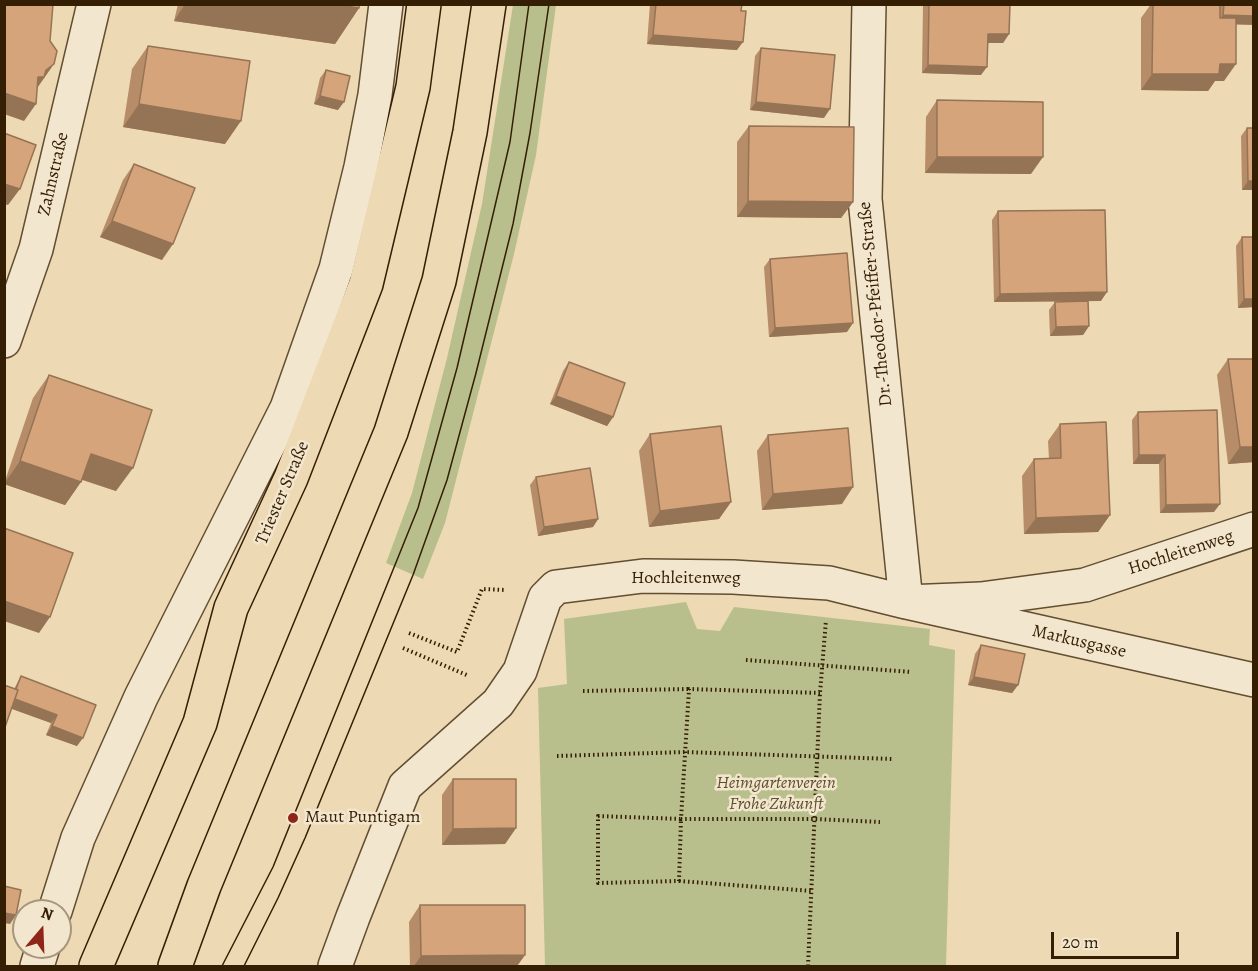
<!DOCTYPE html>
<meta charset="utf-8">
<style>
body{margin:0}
#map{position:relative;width:1258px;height:971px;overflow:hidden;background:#edd9b3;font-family:Alegreya,serif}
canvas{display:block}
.frame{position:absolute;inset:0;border:6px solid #341f04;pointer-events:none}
.north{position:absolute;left:12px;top:899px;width:60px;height:60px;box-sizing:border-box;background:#f3e6ce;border:2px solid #a7967d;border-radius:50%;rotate:19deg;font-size:16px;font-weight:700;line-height:24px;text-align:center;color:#341f04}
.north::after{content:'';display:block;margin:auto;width:21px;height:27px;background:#8f2418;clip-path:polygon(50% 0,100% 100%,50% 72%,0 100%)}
.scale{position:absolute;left:1051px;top:932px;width:128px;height:27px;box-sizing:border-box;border:3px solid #341f04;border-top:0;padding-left:8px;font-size:18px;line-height:21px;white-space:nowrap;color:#341f04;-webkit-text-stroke:4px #f3e6ce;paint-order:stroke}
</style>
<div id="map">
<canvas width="1258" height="971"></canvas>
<div class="frame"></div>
<div class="north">N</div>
<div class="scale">20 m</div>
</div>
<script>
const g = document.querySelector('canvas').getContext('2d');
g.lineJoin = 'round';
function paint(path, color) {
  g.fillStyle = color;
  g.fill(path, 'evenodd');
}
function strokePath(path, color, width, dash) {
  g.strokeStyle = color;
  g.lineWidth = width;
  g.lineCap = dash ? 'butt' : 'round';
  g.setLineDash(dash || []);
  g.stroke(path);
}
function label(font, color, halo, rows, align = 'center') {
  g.font = font + ' Alegreya,serif';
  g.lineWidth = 5;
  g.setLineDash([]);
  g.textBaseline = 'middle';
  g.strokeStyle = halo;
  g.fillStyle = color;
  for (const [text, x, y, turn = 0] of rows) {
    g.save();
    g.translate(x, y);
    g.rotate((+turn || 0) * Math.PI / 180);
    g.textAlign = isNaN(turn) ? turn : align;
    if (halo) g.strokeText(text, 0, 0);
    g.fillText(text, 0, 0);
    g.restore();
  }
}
const green = new Path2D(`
 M513 5H556L536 155 514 254 445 523 423 579 386 563 412 493 447 358 482 204Z
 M686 602 697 629 720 631 734 607 930 629 929 645 955 650 946 966H545L538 688 567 684 564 619Z`);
const path = new Path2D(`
 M409 633 457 652 482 589 506 590
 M403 648 469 676
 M746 660 912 672
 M583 691 689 689
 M820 693 689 689 681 819H815L880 822
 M557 756 685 752 892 759
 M598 816 681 819 679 881 598 883Z
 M679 881 812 891
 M808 966 820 693 826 620`);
const minor = new Path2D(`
 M869 4 865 199 906 602 1254 680
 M4 341 36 249 94 4
 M55 911 78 838 141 697 287 408 336 269 361 167 375 95 386 4
 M37 966 43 947
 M335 966 353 917 405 786 498 703 520 671 545 598 556 587 643 576 733 577 829 583 906 602 981 599 1085 585 1254 529`);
const primary = new Path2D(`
 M96 966 200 723 231 608 291 478 366 284 413 87 424 4
 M175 966 204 886 391 432 439 281 470 132 489 4`);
const tram = new Path2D(`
 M222 966 273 867 418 508 457 368 510 142 529 4
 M244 966 278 898 305 838 413 575 447 480 476 373 513 224 530 133 549 4`);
const wall = new Path2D(`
 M178 4H359V8L335 44 174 21Z
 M650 4H742L737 50 647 44Z
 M925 4H929L1009 34 1003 43H987L981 75 922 73 923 6Z
 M1151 4H1254L1236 24 1224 81H1215L1208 91 1141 90V18Z
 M148 46 225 144 123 127 132 69Z
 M761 48 824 118 750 110 755 56Z
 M326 70 338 110 314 104 320 78Z
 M937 100 1031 174 925 173 926 117Z
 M749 126 853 202 841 218 737 217V142Z
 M1247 128 1254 190H1242L1241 136Z
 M134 164 162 260 100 237 123 180Z
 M998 211 1101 301H1088L1089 326 1083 335 1050 336 1049 310 1055 302 1075 301 994 302 992 220Z
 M1242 237 1254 307 1238 308 1236 246Z
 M770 259 847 332 769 337 764 267Z
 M1228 359H1254V462L1228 464 1217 375Z
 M569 362 613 417 607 426 550 404 563 371Z
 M49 375 116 491 82 480 65 505 4 484 33 398Z
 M1138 412 1214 512 1160 513 1159 464H1133L1132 420Z
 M1060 424 1110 515 1098 532 1024 534 1022 476 1034 459H1049L1048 441Z
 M650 434 731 502 719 519 649 527 639 451Z
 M768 435 842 504 762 510 757 451Z
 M536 477 598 519 593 527 538 536 530 485Z
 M981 645 1018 685 1012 693 968 685 975 654Z
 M21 676 96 705 77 746 46 735 51 723 12 709 14 689Z
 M453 779 516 828 505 844 442 845V795Z
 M420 905 525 955 517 966H410L409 922Z`);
const shadedWall = new Path2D(`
 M185 4H332L359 8 335 44 174 21Z
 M1223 15 1254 16V25L1217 24Z
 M988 34H1009L1003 43H982Z
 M653 35 743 42 737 50 647 44Z
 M54 64 33 94 38 77Z
 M1220 64H1236L1224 81H1215L1208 91 1141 90 1152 74Z
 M928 65 987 67 981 75 922 73Z
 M4 93 36 104 24 121 4 114Z
 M320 96 344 102 338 110 314 104Z
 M756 102 830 109 824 118 750 110Z
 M139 104 241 121 225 144 123 127Z
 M937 157H1043L1031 174 925 173Z
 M1248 181H1254V190H1242Z
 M4 184 20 189 8 205 4 204Z
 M748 201 853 202 841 218 737 217Z
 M112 221 173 244 162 260 100 237Z
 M1107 292 1101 301 994 302 1000 294Z
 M1244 299H1254V307L1238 308Z
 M853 323 847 332 769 337 775 328Z
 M1089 326 1083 335 1050 336 1056 327Z
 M556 396 613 417 607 426 550 404Z
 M1240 447H1254V462L1228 464Z
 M91 454 133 468 116 491 75 477Z
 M1139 455H1165L1159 464H1133Z
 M20 461 81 482 65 505 4 484Z
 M853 487 842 504 762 510 773 494Z
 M731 502 719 519 649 527 660 511Z
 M1220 504 1214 512 1160 513 1166 505Z
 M1110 515 1098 532 1024 534 1036 518Z
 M598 519 593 527 538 536 544 527Z
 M4 601 50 617 39 633 4 621Z
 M974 677 1018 685 1012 693 968 685Z
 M13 698 57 715 51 723 7 707Z
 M52 726 83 738 77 746 46 735Z
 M516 828 505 844 442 845 453 829Z
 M4 913 16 915 10 924 4 923Z
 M525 955 517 966H414L421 956Z`);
const building = new Path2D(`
 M4 4H53L50 41 57 51 54 64 46 70 44 77H38L36 104 4 93Z
 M332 4H359V8Z
 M656 4H742L741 11H746L743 42 653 35Z
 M929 4H1010L1009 34H988L987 67 928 65Z
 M1153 4H1220V18H1236V64H1220L1219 74H1152Z
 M1224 4H1254V16L1223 15Z
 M148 46 250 61 241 121 139 104Z
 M761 48 835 55 830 109 756 102Z
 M326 70 350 76 344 102 320 96Z
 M937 100 1043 102V157H937Z
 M749 126 854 127 853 202 748 201Z
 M1247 128H1254V181H1248Z
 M4 133 36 145 20 189 4 184Z
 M134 164 195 188 173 244 112 221Z
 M1105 210 1107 292 1000 294 998 211Z
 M1242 237H1254V299H1244Z
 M847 253 853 323 775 328 770 259Z
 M1088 301 1089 326 1056 327 1055 302Z
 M1228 359H1254V447H1240Z
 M569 362 625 383 613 417 556 396Z
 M49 375 152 410 133 468 91 454 81 482 20 461Z
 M1217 410 1220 504 1166 505 1165 455H1139L1138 412Z
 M1106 422 1110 515 1036 518 1034 459 1061 458 1060 424Z
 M721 426 731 502 660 511 650 434Z
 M848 428 853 487 773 494 768 435Z
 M590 468 598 519 544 527 536 477Z
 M4 528 73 553 50 617 4 601Z
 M981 645 1025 654 1018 685 974 677Z
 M21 676 96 705 83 738 52 726 57 715 15 699 18 690 16 689Z
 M4 685 18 690 4 730Z
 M453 779H516V828L453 829Z
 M4 886 21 890 16 915 4 913Z
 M420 905H525V955L421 956Z`);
const markers = [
 [293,818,6,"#8f2418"]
];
const streetNames = [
 ["Zahnstraße",54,174,-77],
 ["Dr.-Theodor-Pfeiffer-Straße",876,304,-96],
 ["Triester Straße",283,493,-67],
 ["Hochleitenweg",1181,553,-18],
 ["Hochleitenweg",686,579],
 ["Markusgasse",1079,642,13]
];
const parkNames = [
 ["Heimgartenverein",776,784],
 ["Frohe Zukunft",776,805]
];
const poiNames = [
 ["Maut Puntigam",305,818]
];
paint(green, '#b9bf8c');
strokePath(minor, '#624e30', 36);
strokePath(primary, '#341f04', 36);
strokePath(path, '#341f04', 4, [1.5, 3]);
strokePath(minor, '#f3e6ce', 33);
strokePath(primary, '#edd9b3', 33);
strokePath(tram, '#341f04', 1.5);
paint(wall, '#b78d69');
paint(shadedWall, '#957355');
paint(building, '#d5a47a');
strokePath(building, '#957355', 1.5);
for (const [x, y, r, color] of markers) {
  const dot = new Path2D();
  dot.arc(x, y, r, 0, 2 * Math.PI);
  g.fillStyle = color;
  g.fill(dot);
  strokePath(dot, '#f3e6ce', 2);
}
label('18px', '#341f04', '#f3e6ce', streetNames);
label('italic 18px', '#5c4f2d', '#f3e6ce', parkNames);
label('18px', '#341f04', '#f3e6ce', poiNames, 'left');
</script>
